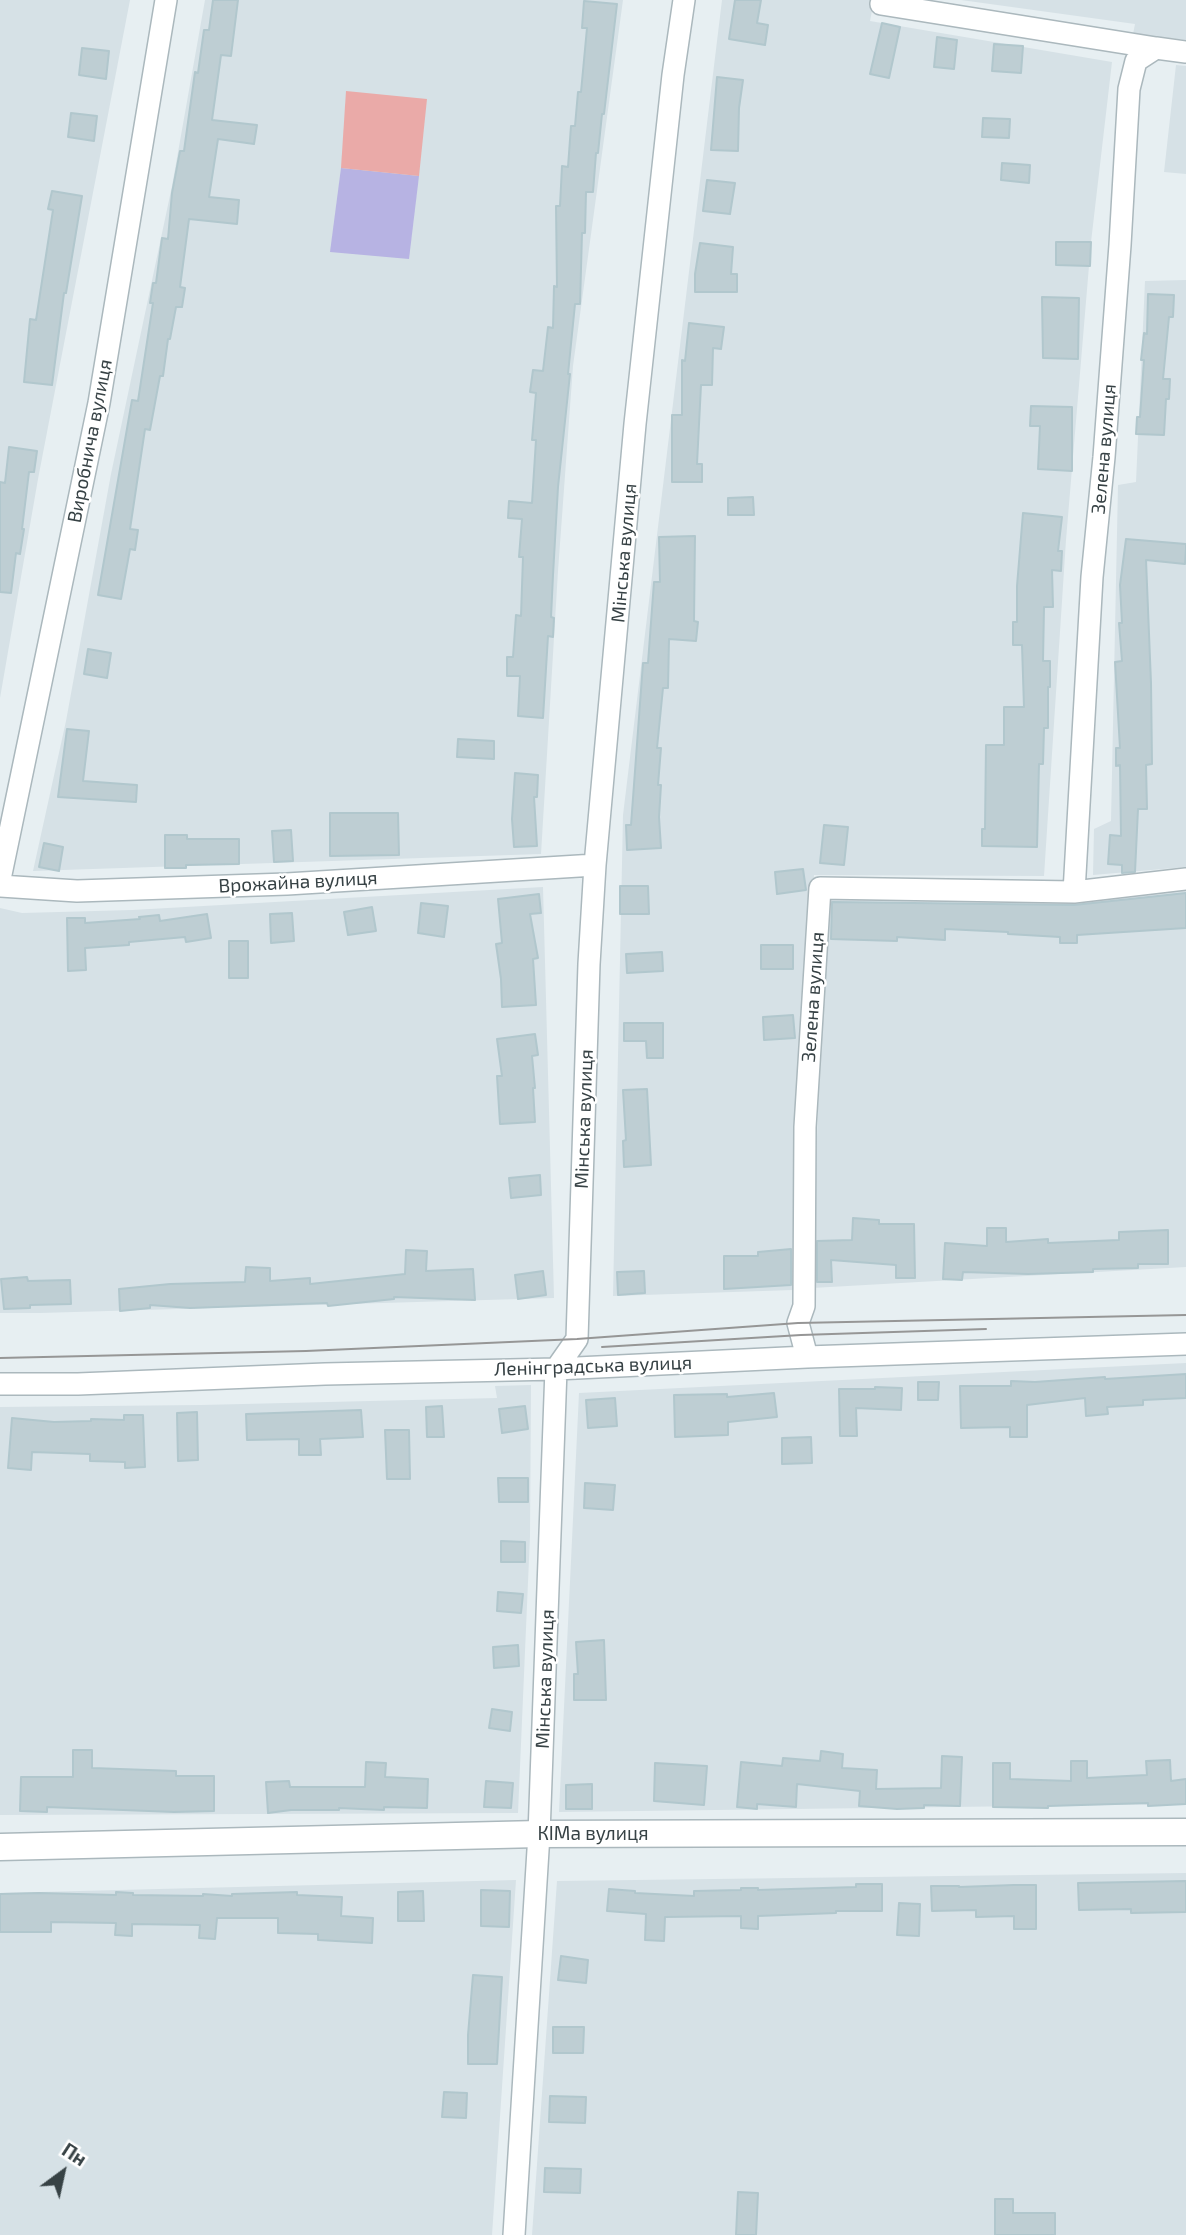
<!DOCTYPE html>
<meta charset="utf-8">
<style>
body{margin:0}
#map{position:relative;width:1186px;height:2235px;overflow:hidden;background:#e7eff2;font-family:"Exo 2",sans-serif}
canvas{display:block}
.north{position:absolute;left:28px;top:2137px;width:70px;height:70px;-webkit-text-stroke:5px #fff;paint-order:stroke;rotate:33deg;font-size:19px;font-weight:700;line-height:28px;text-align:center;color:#374245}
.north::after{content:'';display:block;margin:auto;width:24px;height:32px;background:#374245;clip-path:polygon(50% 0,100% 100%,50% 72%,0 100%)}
</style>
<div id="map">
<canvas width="1186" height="2235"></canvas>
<div class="north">Пн</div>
</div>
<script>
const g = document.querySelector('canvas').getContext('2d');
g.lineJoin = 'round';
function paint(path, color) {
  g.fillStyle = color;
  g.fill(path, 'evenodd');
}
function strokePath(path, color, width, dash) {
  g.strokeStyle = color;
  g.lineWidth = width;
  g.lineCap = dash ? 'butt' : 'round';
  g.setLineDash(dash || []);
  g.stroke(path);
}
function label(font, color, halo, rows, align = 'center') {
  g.font = font + ' "Exo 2",sans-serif';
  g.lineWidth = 5;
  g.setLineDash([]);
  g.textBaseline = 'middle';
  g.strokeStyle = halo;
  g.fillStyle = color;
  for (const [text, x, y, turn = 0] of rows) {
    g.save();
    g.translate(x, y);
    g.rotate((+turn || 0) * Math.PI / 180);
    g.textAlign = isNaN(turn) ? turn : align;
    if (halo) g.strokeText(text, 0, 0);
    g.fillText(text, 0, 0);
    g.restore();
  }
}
const residential = new Path2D(`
 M0 0H130L38 479 0 698Z
 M205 0H623L573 366 558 571 541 854 33 871 66 721 111 474 172 186Z
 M722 0H874L870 21 1112 62 1091 242 1066 540 1044 876 814 875 799 1072 793 1290 613 1296 623 815Z
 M961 0H1186V40L1133 34 1135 24Z
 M1176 65 1186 66V174L1164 172Z
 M1186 280V867L1093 875 1094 829 1111 821 1118 485 1136 482 1145 281Z
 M543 887 554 1298 40 1313H0V908L22 913 132 910Z
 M1186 887V1267L812 1288 825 895Z
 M1186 1363V1804L559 1812 579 1393Z
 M531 1385 530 1536 518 1813 0 1815V1407L201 1405 497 1398 495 1386Z
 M1186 1873V2235H532L557 1881Z
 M516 1880 492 2235H0V1893Z`);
const green = new Path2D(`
 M341 168 419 176 409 259 330 252Z`);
const water = new Path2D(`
 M346 91 427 99 419 176 341 168Z`);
const building = new Path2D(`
 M213 0H238L231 56 221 55 212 120 257 125 254 144 218 139 209 197 239 200 237 224 189 219 180 287 185 288 182 307H176L170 339H168L163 376H160L150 430 145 429 130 529 138 530 135 550 130 549 121 599 98 595 132 400 138 401 153 303H150L153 283H156L162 238 168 239 172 193 180 151H184L195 72 198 73 204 30H209Z
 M735 0H761L757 23 768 25 765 45 729 39Z
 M584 1 617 4 604 114H602L598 153H596L593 192H586L585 233H582L580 304H575L568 374H570L558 487 553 575 551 617 554 618 553 637 548 636 543 718 518 716 520 676H507V657H513L516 615 521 616 523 557H519L522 519 508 518 509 501 532 503 536 440H532L536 393 530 392 533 370 543 371 548 327 553 328 554 286 557 287 556 206H560L562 166 568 167 571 126H575L578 92H581L587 28H582Z
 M882 23 900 27 889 78 870 74Z
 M937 37 957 40 954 69 934 67Z
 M994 44 1023 46 1021 73 992 71Z
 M82 48 109 51 106 79 79 75Z
 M717 77 743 80 739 108 738 151 711 150Z
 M71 113 97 116 94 141 68 137Z
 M983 118 1010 119 1009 138 982 137Z
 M1002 163 1030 165 1029 183 1001 180Z
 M707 180 735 183 730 214 703 211Z
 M52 191 82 196 66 293H64L52 385 24 382 30 319 36 320 53 210 48 209Z
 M1056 242H1091L1090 266 1056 265Z
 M700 243 733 247 731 274H737V292H695V274Z
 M1148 294 1174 295 1173 317H1169L1163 379H1170L1169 399H1166L1164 435 1136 434 1137 417H1140L1144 360H1141L1144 333 1147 334Z
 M1042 297 1079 298 1078 359 1043 358Z
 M689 323 724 327 721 349 713 348 712 385H701L697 464H702V482H672V415H682V360L685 361Z
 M1031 406 1072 407V471L1038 469 1040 426H1030Z
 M9 447 37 451 34 472H29L22 529H24L20 554 16 553 11 593 0 592V482L5 483Z
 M753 497 754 515H728V498Z
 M1023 513 1062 517 1058 551H1062L1061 571 1052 570 1053 607H1044L1043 661H1050V687H1048V728H1044L1043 764H1039L1037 847 982 846V829H985L986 745H1004V707H1024L1022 645H1013V622H1017V586Z
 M695 536 694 621 698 622 696 641 669 639 668 688H663L657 748H661L658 785H661L659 817 661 848 627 850 626 825H631L643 663H648L654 582H660L659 537Z
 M1126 539 1186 544V549L1185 564 1146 560 1151 683 1152 764 1146 765 1147 809H1138L1135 872 1122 873V865L1108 864 1110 835 1121 836 1120 765 1116 766V748H1120L1115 662 1122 661 1119 623H1122L1120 585Z
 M88 649 111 653 107 678 84 674Z
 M67 729 89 731 83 781 137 785 136 802 58 797Z
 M458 739 494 741V759L457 757Z
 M515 773 538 775 537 797H534L537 846 514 847 512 819Z
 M330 813H398L399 855 330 856Z
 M824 825 848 827 844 865 820 863Z
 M291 830 293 861 274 862 272 831Z
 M165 835H187V839H239V864L186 865V868H165Z
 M44 843 63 847 59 871 39 867Z
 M803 869 806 890 777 894 775 872Z
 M620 886H648L649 914H620Z
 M1186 893V928L1077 935V943H1060V937L1008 934V932L945 929V940L897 937V941L831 939 832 902 1074 905Z
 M539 894 541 913 530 914 538 958 533 959 536 1005 502 1007 501 979 496 944 502 943 498 899Z
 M421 903 448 906 444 937 418 933Z
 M372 907 376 931 348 935 344 912Z
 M292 913 294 941 271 943 270 914Z
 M207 914 211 938 186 942 185 937 129 942V945L85 948 86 970 68 971 67 918H85V923L140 919 139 917 159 915 160 921Z
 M229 941H248V978H229Z
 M761 945H793V969H761Z
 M662 952 663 971 627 973 626 954Z
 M793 1015 795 1038 764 1040 763 1017Z
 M624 1023H663V1058H647L646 1041H624Z
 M535 1034 538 1055 532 1056 535 1088H533L535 1122 500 1124 497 1076H502L497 1039Z
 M647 1089 651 1165 624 1167 623 1141 626 1140 623 1090Z
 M540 1175 541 1195 511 1198 509 1178Z
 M853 1218 879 1220V1224H914L915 1278H896V1265L831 1260 832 1282H817V1241L852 1240Z
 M987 1228H1006V1242L1048 1239V1243L1119 1240V1232L1168 1230V1264H1138V1268L1093 1269V1272L1028 1274 963 1272 962 1280 943 1279 945 1243 987 1246Z
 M791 1249V1285L724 1289V1256H758V1252Z
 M406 1250 427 1251 426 1271 473 1269 475 1300 394 1297V1299L328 1306 327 1303 190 1308 150 1305V1308L120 1311 119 1289 170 1284 245 1282 246 1267 270 1268V1281L310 1278V1284L405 1274Z
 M543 1271 546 1295 518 1299 515 1275Z
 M644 1271 645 1293 618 1295 617 1272Z
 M27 1277 28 1281 70 1280 71 1304 30 1305V1308L4 1309 1 1279Z
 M1186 1374V1398L1143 1400V1405L1107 1407 1108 1414 1086 1416 1085 1398 1027 1405V1437H1010V1427L961 1428 960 1386H1011V1381L1035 1382 1105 1377V1379Z
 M918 1382H939L938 1400H918Z
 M875 1387 902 1388 901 1410 856 1408 857 1436H840L839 1389H875Z
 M774 1393 777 1417 728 1422V1435L675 1437 674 1395 727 1394V1397Z
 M615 1398 617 1426 588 1428 586 1400Z
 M442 1406 444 1437H427L426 1407Z
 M525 1406 528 1429 502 1433 499 1409Z
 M361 1410 363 1437 320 1439 321 1455H299V1439L247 1440 246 1414Z
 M197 1412 198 1460 178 1461 177 1413Z
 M124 1415H143L145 1467 125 1468V1462L90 1461V1454L32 1452 31 1470 8 1468 12 1418 54 1422 91 1421V1419L124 1420Z
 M385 1430H409L410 1479H387Z
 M811 1437 812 1463 782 1464V1438Z
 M498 1478H528V1502H499Z
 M585 1483 615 1485 613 1510 584 1508Z
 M501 1541 525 1542V1562H501Z
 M498 1592 523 1594 521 1613 497 1611Z
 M604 1640 606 1700H574V1674H578L576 1642Z
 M518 1645 519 1666 494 1668 493 1647Z
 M492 1709 512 1712 510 1731 489 1728Z
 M73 1750H92V1768L176 1771V1776H214V1811L174 1812 47 1807V1812L20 1811 21 1777H73Z
 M821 1751 843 1754 842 1768 877 1770 876 1789 941 1788 942 1756 962 1757 960 1806 924 1805V1808L897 1809 859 1806 860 1791 797 1784 796 1807 757 1804V1809L737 1807 741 1762 782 1766 783 1758 820 1761Z
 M1170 1760 1171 1781 1186 1779V1804L1148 1806V1803L1048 1806V1808L993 1807V1763H1010V1779L1071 1781V1761H1087V1778L1147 1775 1146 1761Z
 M366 1762 386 1763 385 1777 428 1779 427 1808 384 1807V1810L339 1808V1810H291L268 1813 266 1782 289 1781 290 1787H365Z
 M655 1763 707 1766 704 1805 654 1801Z
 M486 1781 513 1783 511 1808 484 1807Z
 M592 1784V1809H566V1785Z
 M1186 1881V1912L1131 1913V1909L1079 1910 1078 1883Z
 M856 1884H882V1911H836V1913L758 1916V1929L741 1928V1916L665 1917 664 1941 645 1940 646 1914 607 1911 609 1889 635 1891V1893L694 1896V1891L741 1890V1888H758V1890L856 1887Z
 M1014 1885H1036V1929H1014V1916L976 1917V1910L932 1911 931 1886H959V1887Z
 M481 1890 510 1891 509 1927 481 1926Z
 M423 1891 424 1921H398V1892Z
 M116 1892 133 1893V1895L203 1896V1894L232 1896V1894L297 1892V1895L342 1897 341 1916 373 1918 372 1943 318 1940V1934L278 1933V1918H217L215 1939 199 1938 200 1925 132 1924V1936L115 1935 116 1923 51 1922V1932H0V1894L39 1893 116 1895Z
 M899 1903 920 1904 919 1936 897 1935Z
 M561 1956 588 1960 586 1983 558 1980Z
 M473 1975 502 1977 497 2064H468V2035Z
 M553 2027H584L583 2053H553Z
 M444 2092 467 2093 466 2118 442 2117Z
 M550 2096 586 2097 585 2123 549 2122Z
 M545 2168 581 2169 580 2193 544 2192Z
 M738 2192 758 2193 756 2235H736Z
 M995 2199H1013V2213H1055V2235H995Z`);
const minor = new Path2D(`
 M881 4 1156 48
 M0 879 99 403 166 0
 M0 886 77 891 287 884 595 865
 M1074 892 1186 879
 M807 1357 798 1323 804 1306 805 1127 820 888 1074 892 1092 577 1104 457 1120 245 1129 89 1136 61 1156 48 1186 52
 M0 1384H78L325 1374 556 1369 807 1357 1186 1344
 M514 2235 539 1834 556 1369 577 1339 589 964 595 865 635 424 673 75 684 0`);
const tertiary = new Path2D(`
 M0 1847 539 1834 1186 1832`);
const tram = new Path2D(`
 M602 1347 801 1335 986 1329
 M0 1358 306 1351 577 1339 798 1323 1186 1315`);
const streetNames = [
 ["Виробнича вулиця",90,441,-79],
 ["Зелена вулиця",1104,449,-85],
 ["Мінська вулиця",624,553,-85],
 ["Врожайна вулиця",298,882,-3],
 ["Зелена вулиця",813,997,-86],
 ["Мінська вулиця",584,1119,-88],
 ["Ленінградська вулиця",593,1366,-2],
 ["Мінська вулиця",545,1679,-88],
 ["КІМа вулиця",593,1834]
];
paint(residential, '#d6e1e6');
paint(green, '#b7b3e3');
paint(water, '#eaaaa8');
paint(building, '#beced3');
strokePath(building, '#b1c7cd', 2);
strokePath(minor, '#abb8bd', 24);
strokePath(tertiary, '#abb8bd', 29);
strokePath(minor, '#fff', 21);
strokePath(tertiary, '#fff', 26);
strokePath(tram, '#969696', 2);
label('19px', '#374245', '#fff', streetNames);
</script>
